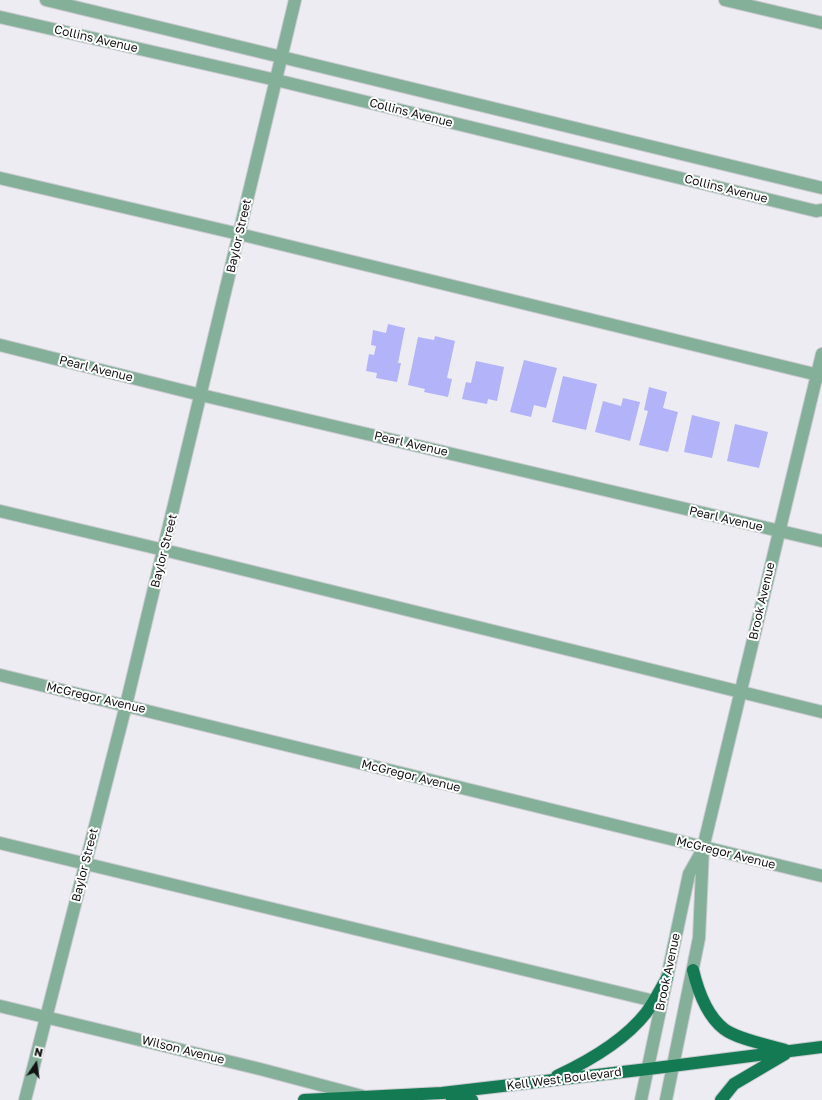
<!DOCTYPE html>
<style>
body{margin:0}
#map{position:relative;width:822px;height:1100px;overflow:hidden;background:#ececf2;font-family:"Golos Text",sans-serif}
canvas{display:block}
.north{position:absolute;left:16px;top:1044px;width:40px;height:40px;-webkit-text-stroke:3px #fff;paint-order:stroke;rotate:13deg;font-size:11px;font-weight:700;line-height:16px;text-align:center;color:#131315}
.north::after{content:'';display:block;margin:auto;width:14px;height:18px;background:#131315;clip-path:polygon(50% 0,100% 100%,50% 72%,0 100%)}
</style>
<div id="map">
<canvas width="822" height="1100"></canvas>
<div class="north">N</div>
</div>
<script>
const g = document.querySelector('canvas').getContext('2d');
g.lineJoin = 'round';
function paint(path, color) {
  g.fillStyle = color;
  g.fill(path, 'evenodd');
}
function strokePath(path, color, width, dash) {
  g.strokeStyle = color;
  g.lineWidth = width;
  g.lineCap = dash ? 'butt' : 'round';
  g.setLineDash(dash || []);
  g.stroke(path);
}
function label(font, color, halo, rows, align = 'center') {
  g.font = font + ' "Golos Text",sans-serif';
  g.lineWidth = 4;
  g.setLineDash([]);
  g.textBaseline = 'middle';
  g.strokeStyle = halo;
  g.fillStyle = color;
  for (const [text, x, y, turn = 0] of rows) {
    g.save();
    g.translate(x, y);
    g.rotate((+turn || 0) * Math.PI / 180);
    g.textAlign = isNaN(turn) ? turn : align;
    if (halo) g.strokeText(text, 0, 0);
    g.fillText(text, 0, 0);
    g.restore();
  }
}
const building = new Path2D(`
 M388 324 405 328 398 363H401L397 382 376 378 377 373 366 371 369 354 374 355 376 346 371 345 373 330 386 333Z
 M435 336 455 341 447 378 452 379 448 397 424 392 425 389 408 385 418 337 434 340Z
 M524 360 557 368 546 408 534 405 531 417 510 412Z
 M476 361 504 367 497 401 488 399 487 404 462 399 466 382 471 383Z
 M563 376 597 384 586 430 552 422Z
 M649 387 667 392 663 408 678 412 668 452 639 445 648 411 644 410Z
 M623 398 640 402 630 441 595 432 603 401 621 406Z
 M692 415 720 422 712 458 684 452Z
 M735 424 768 432 759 468 727 461Z`);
const minor = new Path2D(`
 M46 0 822 188
 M725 0 822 23
 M0 17 276 80 816 211 822 210
 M0 178 239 234 822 376
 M0 345 201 395 822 541
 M0 511 164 550 822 712
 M0 675 822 876
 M0 843 654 1001
 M0 1006 260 1069 362 1096
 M25 1100 126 705 295 0
 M641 1100 689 874 702 851
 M666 1100 699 938 703 848 822 354`);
const major = new Path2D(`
 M693 970C698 991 706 1015 724 1029 737 1039 768 1045 785 1050
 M557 1076C589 1061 624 1041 646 1013 654 1002 660 990 667 978
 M450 1095 472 1100
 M304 1100 442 1093 648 1069 822 1047
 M721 1100 734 1084 785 1054`);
const streetNames = [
 ["Collins Avenue",96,39,13],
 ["Collins Avenue",411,113,14],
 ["Collins Avenue",726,189,14],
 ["Baylor Street",239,236,-77],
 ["Pearl Avenue",96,369,14],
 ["Pearl Avenue",411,444,13],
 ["Pearl Avenue",726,519,13],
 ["Baylor Street",164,551,-76],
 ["Brook Avenue",762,601,-77],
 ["McGregor Avenue",96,698,13],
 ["McGregor Avenue",411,776,14],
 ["McGregor Avenue",726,853,14],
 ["Baylor Street",85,865,-76],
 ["Brook Avenue",668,972,-78],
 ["Wilson Avenue",183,1050,14],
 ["Kell West Boulevard",564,1079,-7]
];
paint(building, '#b3b3fa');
strokePath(minor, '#c9c9cf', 14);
strokePath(major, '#c9c9cf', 14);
strokePath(minor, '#84af99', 12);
strokePath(major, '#137a54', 12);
label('12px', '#131315', '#fff', streetNames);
</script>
